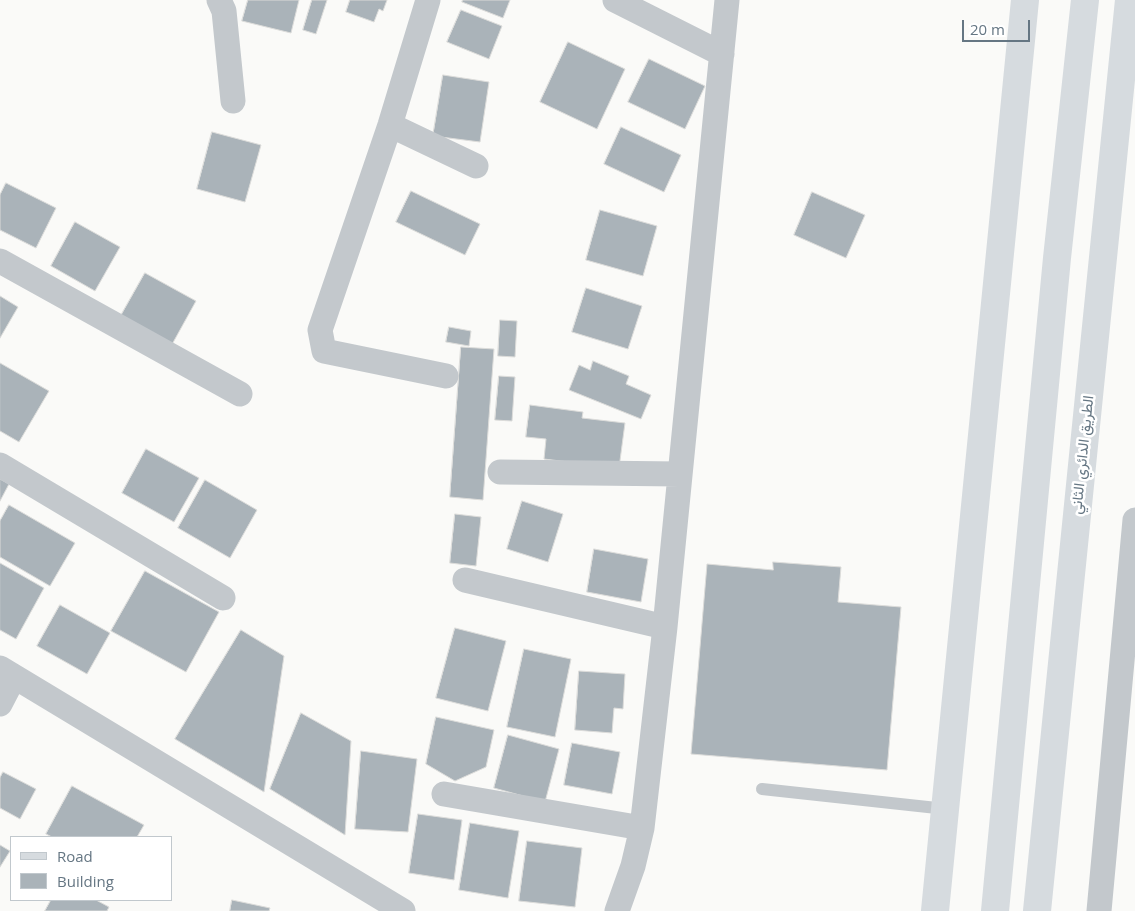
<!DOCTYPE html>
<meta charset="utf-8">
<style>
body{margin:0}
#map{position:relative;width:1135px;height:911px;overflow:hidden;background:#fafaf8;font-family:"Open Sans",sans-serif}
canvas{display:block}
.legend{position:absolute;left:10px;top:836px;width:162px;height:65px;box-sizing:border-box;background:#fff;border:1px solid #c1c8cd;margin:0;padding:6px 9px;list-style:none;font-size:15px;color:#657683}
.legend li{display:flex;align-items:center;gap:10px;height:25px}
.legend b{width:25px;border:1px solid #c1c8cd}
.scale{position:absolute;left:962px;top:20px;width:68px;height:22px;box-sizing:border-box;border:2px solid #657683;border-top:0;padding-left:6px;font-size:15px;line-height:18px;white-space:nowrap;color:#657683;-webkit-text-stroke:4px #fff;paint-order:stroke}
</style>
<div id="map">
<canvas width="1135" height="911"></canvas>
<ul class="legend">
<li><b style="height:6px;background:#d6dbdf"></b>Road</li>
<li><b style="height:14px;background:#aab3b9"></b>Building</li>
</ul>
<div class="scale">20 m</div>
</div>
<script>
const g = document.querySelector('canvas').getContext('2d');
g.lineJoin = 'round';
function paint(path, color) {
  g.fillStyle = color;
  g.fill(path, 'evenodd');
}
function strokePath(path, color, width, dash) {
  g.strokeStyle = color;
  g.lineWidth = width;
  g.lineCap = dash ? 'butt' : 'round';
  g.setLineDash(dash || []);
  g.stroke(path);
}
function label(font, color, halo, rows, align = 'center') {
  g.font = font + ' "Open Sans",Vazirmatn,sans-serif';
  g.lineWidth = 5;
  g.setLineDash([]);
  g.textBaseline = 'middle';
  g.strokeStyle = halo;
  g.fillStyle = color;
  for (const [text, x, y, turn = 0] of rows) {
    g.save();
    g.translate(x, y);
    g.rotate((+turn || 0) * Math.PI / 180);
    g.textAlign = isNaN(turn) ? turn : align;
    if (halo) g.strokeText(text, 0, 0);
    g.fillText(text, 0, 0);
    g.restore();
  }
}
const building = new Path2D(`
 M248 0H299L291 33 242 21Z
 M312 0H327L316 34 303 30Z
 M350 0H387L383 11 379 9 374 22 346 12Z
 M463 0H510L503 18 462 2Z
 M461 10 502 26 489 59 447 42Z
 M568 42 625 69 597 129 540 102Z
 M649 59 705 86 685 129 628 102Z
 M443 75 489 82 480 142 433 136Z
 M621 127 681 155 664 192 604 164Z
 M212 132 261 145 245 202 197 189Z
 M6 183 56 208 36 248 0 230V195Z
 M411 191 480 224 465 255 396 222Z
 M812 192 865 215 846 258 794 235Z
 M600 210 657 226 643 276 586 260Z
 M75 222 120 247 95 291 51 266Z
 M145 273 196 301 170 348 119 319Z
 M586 288 642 306 628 349 572 332Z
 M0 296 18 307 0 338Z
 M500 320 517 321 515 357 498 356Z
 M449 327 471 331 469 346 446 342Z
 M461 347 494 349 483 500 450 497Z
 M593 361 629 376 626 384 651 395 641 419 569 390 579 365 590 370Z
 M0 363 49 391 19 442 0 431Z
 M499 376 515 377 512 421 495 420Z
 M530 405 583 412 582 418 625 423 619 468 544 459 546 439 526 437Z
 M146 449 199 478 174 522 122 493Z
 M0 479 9 484 0 501Z
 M205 480 257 510 230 558 178 528Z
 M522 501 563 514 548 562 507 549Z
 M9 505 75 543 50 586 0 557V521Z
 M455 514 481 517 476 566 450 563Z
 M594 549 648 559 641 602 587 592Z
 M773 562 841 567 838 602 901 607 887 770 691 754 707 564 773 570Z
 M0 563 44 588 16 639 0 630Z
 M145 571 219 612 186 672 111 631Z
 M60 605 110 633 87 674 37 646Z
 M455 628 506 641 488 711 436 698Z
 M241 630 284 656 264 792 175 739Z
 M524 649 571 659 555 737 507 727Z
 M579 671 625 674 623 709 614 708 612 733 575 730Z
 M301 713 351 741 345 835 270 789Z
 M436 717 494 730 486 767 455 781 426 764Z
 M508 735 559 749 545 802 494 788Z
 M572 743 620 752 612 794 564 785Z
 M361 751 417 759 408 832 355 829Z
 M3 772 36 789 20 819 0 808V778Z
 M72 786 144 825 137 837H52L46 834Z
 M418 814 462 820 454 880 409 873Z
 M470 823 519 831 508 898 459 890Z
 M527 841 582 848 575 907 519 901Z
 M0 845 10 851 0 867Z
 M51 900H96L109 907 107 911H45Z
 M232 900 270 908 269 911H230Z`);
const lane = new Path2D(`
 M762 789 946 809`);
const street = new Path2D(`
 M219 0 224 11 233 101
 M428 0 390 125 320 330 324 351 446 376
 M615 0 722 54
 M390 125 476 166
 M0 261 240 394
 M0 465 223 598
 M500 472 680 474
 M465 580 665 627
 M0 668 403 911
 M0 704 14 677
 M444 794 642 828
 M617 911 633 866 642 828 665 627 727 0
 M1099 911 1135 520`);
const secondary = new Path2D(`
 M935 911 1025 0`);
const highway = new Path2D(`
 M995 911 1057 258 1085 0
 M1037 911 1129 0`);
const streetNames = [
 ["الطريق الدائري الثاني",1083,455,-84]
];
paint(building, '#aab3b9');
strokePath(building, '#dcdcda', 1);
strokePath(lane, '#c3c8cc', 12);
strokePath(street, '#c3c8cc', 25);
strokePath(secondary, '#d6dbdf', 28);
strokePath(highway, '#d6dbdf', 28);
label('15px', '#657683', '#fff', streetNames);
</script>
